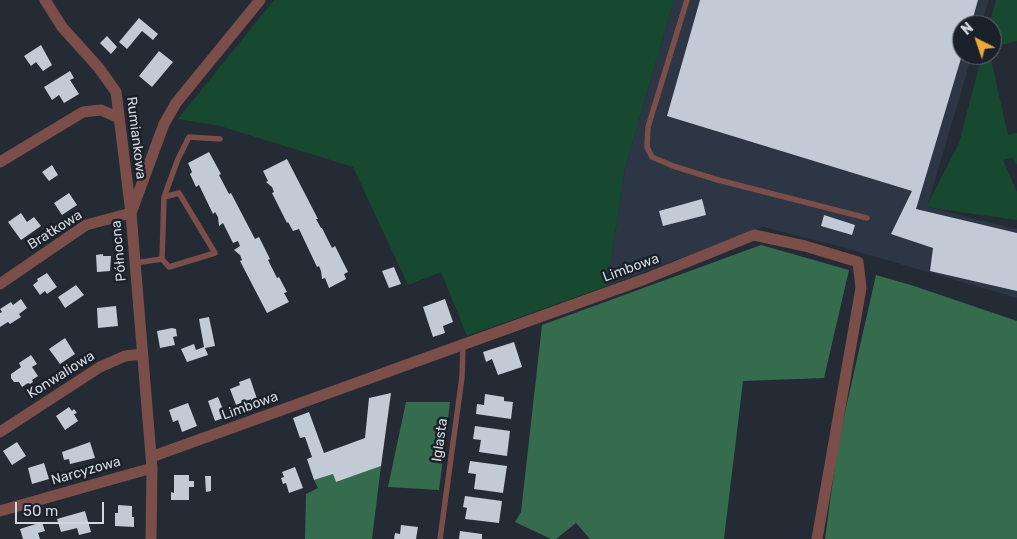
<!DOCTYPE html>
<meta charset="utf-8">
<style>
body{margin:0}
#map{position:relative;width:1017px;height:539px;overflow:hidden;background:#252b34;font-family:Rubik,sans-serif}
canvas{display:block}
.north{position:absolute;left:952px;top:15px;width:50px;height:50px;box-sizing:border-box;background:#1b212a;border:1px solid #656a72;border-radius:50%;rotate:319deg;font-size:14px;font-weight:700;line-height:20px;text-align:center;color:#d4d8de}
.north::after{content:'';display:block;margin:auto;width:18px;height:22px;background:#eca93a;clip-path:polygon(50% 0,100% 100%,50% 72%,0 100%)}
.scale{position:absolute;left:15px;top:502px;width:89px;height:22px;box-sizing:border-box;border:2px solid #d4d8de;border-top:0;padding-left:6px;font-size:15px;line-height:18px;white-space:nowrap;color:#d4d8de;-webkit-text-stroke:4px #1b212a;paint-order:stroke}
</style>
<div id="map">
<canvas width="1017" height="539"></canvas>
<div class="north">N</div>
<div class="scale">50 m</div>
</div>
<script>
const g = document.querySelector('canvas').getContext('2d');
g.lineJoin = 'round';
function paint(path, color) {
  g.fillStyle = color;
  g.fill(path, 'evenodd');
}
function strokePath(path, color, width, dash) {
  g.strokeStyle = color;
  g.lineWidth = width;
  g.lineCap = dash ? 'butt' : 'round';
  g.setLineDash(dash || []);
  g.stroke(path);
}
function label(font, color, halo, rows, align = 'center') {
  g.font = font + ' Rubik,sans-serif';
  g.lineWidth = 5;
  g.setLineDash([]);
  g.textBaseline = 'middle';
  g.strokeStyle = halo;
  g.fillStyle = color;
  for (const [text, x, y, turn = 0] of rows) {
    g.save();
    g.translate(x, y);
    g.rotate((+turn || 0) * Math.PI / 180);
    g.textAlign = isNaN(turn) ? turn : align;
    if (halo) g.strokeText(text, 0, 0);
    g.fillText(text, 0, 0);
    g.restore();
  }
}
const built = new Path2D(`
 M674 0H989L981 25H962V55H972L927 207 1017 229V298L842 247 763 227 607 286 625 168Z`);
const green = new Path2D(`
 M274 0H674L625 168 607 286 467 336 441 272 408 285 353 167 220 126 178 119Z
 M996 0H1017V41L992 47V25H989Z
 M982 55H990L1008 135 1017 133V164H1015L1013 157 1003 160 1017 192V220L926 207 959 143Z`);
const forest = new Path2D(`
 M761 245 849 270 824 378 743 381 724 539H590L576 523 556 539H551L515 522 521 512 542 325Z
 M876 275 914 286 1017 321V539H825L838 443Z
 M406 402H450L439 490 388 487Z
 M381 466 372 539H305L306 494 318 488 314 480 333 474 336 482Z`);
const building = new Path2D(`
 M700 0H978L971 25H962V55L916 209 1017 233V291L930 271 933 248 891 234 912 191 667 116Z
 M139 18 158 34 153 40 142 31 127 49 119 42Z
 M107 36 117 47 111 54 100 43Z
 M41 45 52 65 43 71 36 62 31 66 24 56Z
 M159 51 173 62 152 87 139 76Z
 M70 71 74 78 70 80 79 94 64 103 59 95 52 100 44 87Z
 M209 152 221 174 219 175 229 194 231 193 255 239 259 237 270 259 268 260 277 278 279 277 287 292 284 293 289 302 267 313 240 261 242 260 240 255 234 250 240 246 238 241 233 243 223 223 219 226 218 217 215 212 213 214 199 185 196 187 190 174 192 172 188 163Z
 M287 159 318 219H316L321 228H322L332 248 335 246 348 272 344 274 346 279 329 288 325 278 322 279 321 271 319 266 317 267 299 229 293 231 288 222 287 223 272 193 274 192 272 187 266 182 268 181 263 171Z
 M52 165 58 175 49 181 42 172Z
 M69 193 77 205 62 215 54 203Z
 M702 199 706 215 663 226 659 211Z
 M21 213 27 222 34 217 41 226 21 240 8 222Z
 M824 215 855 225 852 235 821 226Z
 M103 254V256H111L110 271 97 272 96 255Z
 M394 267 401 284 389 288 382 271Z
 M47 273 57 287 47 294 45 291 40 295 33 285 38 281 37 279Z
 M76 285 84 295 65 308 58 297Z
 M21 299 27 308 19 314 21 317 10 324 8 322 0 327V313L2 312 0 309 11 302 13 305Z
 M445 299 453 322 443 326 445 333 433 337 423 307Z
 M116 306 118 326 98 328 97 308Z
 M209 317 215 346 205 348 208 355 187 362 181 349 194 344 196 350 204 347 199 319Z
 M172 328 176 329 177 336 173 337 175 345 160 348 157 331Z
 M65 338 75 354 60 364 49 349Z
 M514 342 522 367 498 375 492 359 486 362 483 352Z
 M31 355 37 364 32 367 38 376 32 380 33 382 30 384 28 383 22 387 19 382H14L11 378V374L21 367 19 363Z
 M250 378 257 399 251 401V399L236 405 230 389 240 385 239 382Z
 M391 393 381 466 336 482 333 474 314 480 307 459 312 457 305 437 300 438 293 418 309 412 324 453 365 438 369 398Z
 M485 394 504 397V401L513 402 511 419 476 414 477 404 484 405Z
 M218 397 226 417 215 421 208 401Z
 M188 403 197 426 182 432 178 420 173 422 169 410Z
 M69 407 72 411 74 409 77 413 74 414 78 421 65 430 56 416Z
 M475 426 510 431 507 456 479 452 481 440 473 439Z
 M17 442 26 456 12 465 3 451Z
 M90 442 95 458 70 464 69 459 64 460 62 452Z
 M470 461 507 466 503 493 474 489 476 474 468 473Z
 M44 463 49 479 32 484 28 468Z
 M295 467 303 488 289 493 286 483 283 484 281 478 284 477 282 472Z
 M174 475H189V481H194V487H189V500H171V492L174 493Z
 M205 476H211V491L206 492Z
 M465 496 502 501 499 523 465 519 467 508 463 507Z
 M118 505 132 506V517H134V527L115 526V513H118Z
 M85 511 91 532 79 535 77 528 61 532 57 519Z
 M42 522 45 531 38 533 40 539H23L20 529Z
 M401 525 418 527 416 539H394L395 533 400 534Z
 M460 531 482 534V539H459Z`);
const service = new Path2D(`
 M687 0 648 127 647 147 652 157 673 166 718 180 867 218
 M162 259 169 267 215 253 179 193 164 197
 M135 263 162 259 164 197 178 159 189 137 220 139
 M440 539 462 377 463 345`);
const minor = new Path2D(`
 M0 162 83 112 101 110 119 118
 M0 284 86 225 131 213 116 92 99 68 62 27 45 0
 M0 432 100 367 125 356 142 354
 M151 457 645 279 754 235 805 246 858 262 861 288 817 539
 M0 511 152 468
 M151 539 152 468 131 213 164 124 176 103 260 0`);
const streetNames = [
 ["Rumiankowa",136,138,83],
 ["Bratkowa",55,230,-32],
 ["Północna",119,251,-95],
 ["Limbowa",631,268,-20],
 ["Konwaliowa",61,375,-32],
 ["Limbowa",250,406,-20],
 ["Iglasta",440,440,-82],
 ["Narcyzowa",86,471,-16]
];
paint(built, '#2c3644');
paint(green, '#16492f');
paint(forest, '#356c4d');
paint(building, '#c2cad6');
strokePath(service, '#7b4e4a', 5.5);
strokePath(minor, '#7b4e4a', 11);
label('14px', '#d4d8de', '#1b212a', streetNames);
</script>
